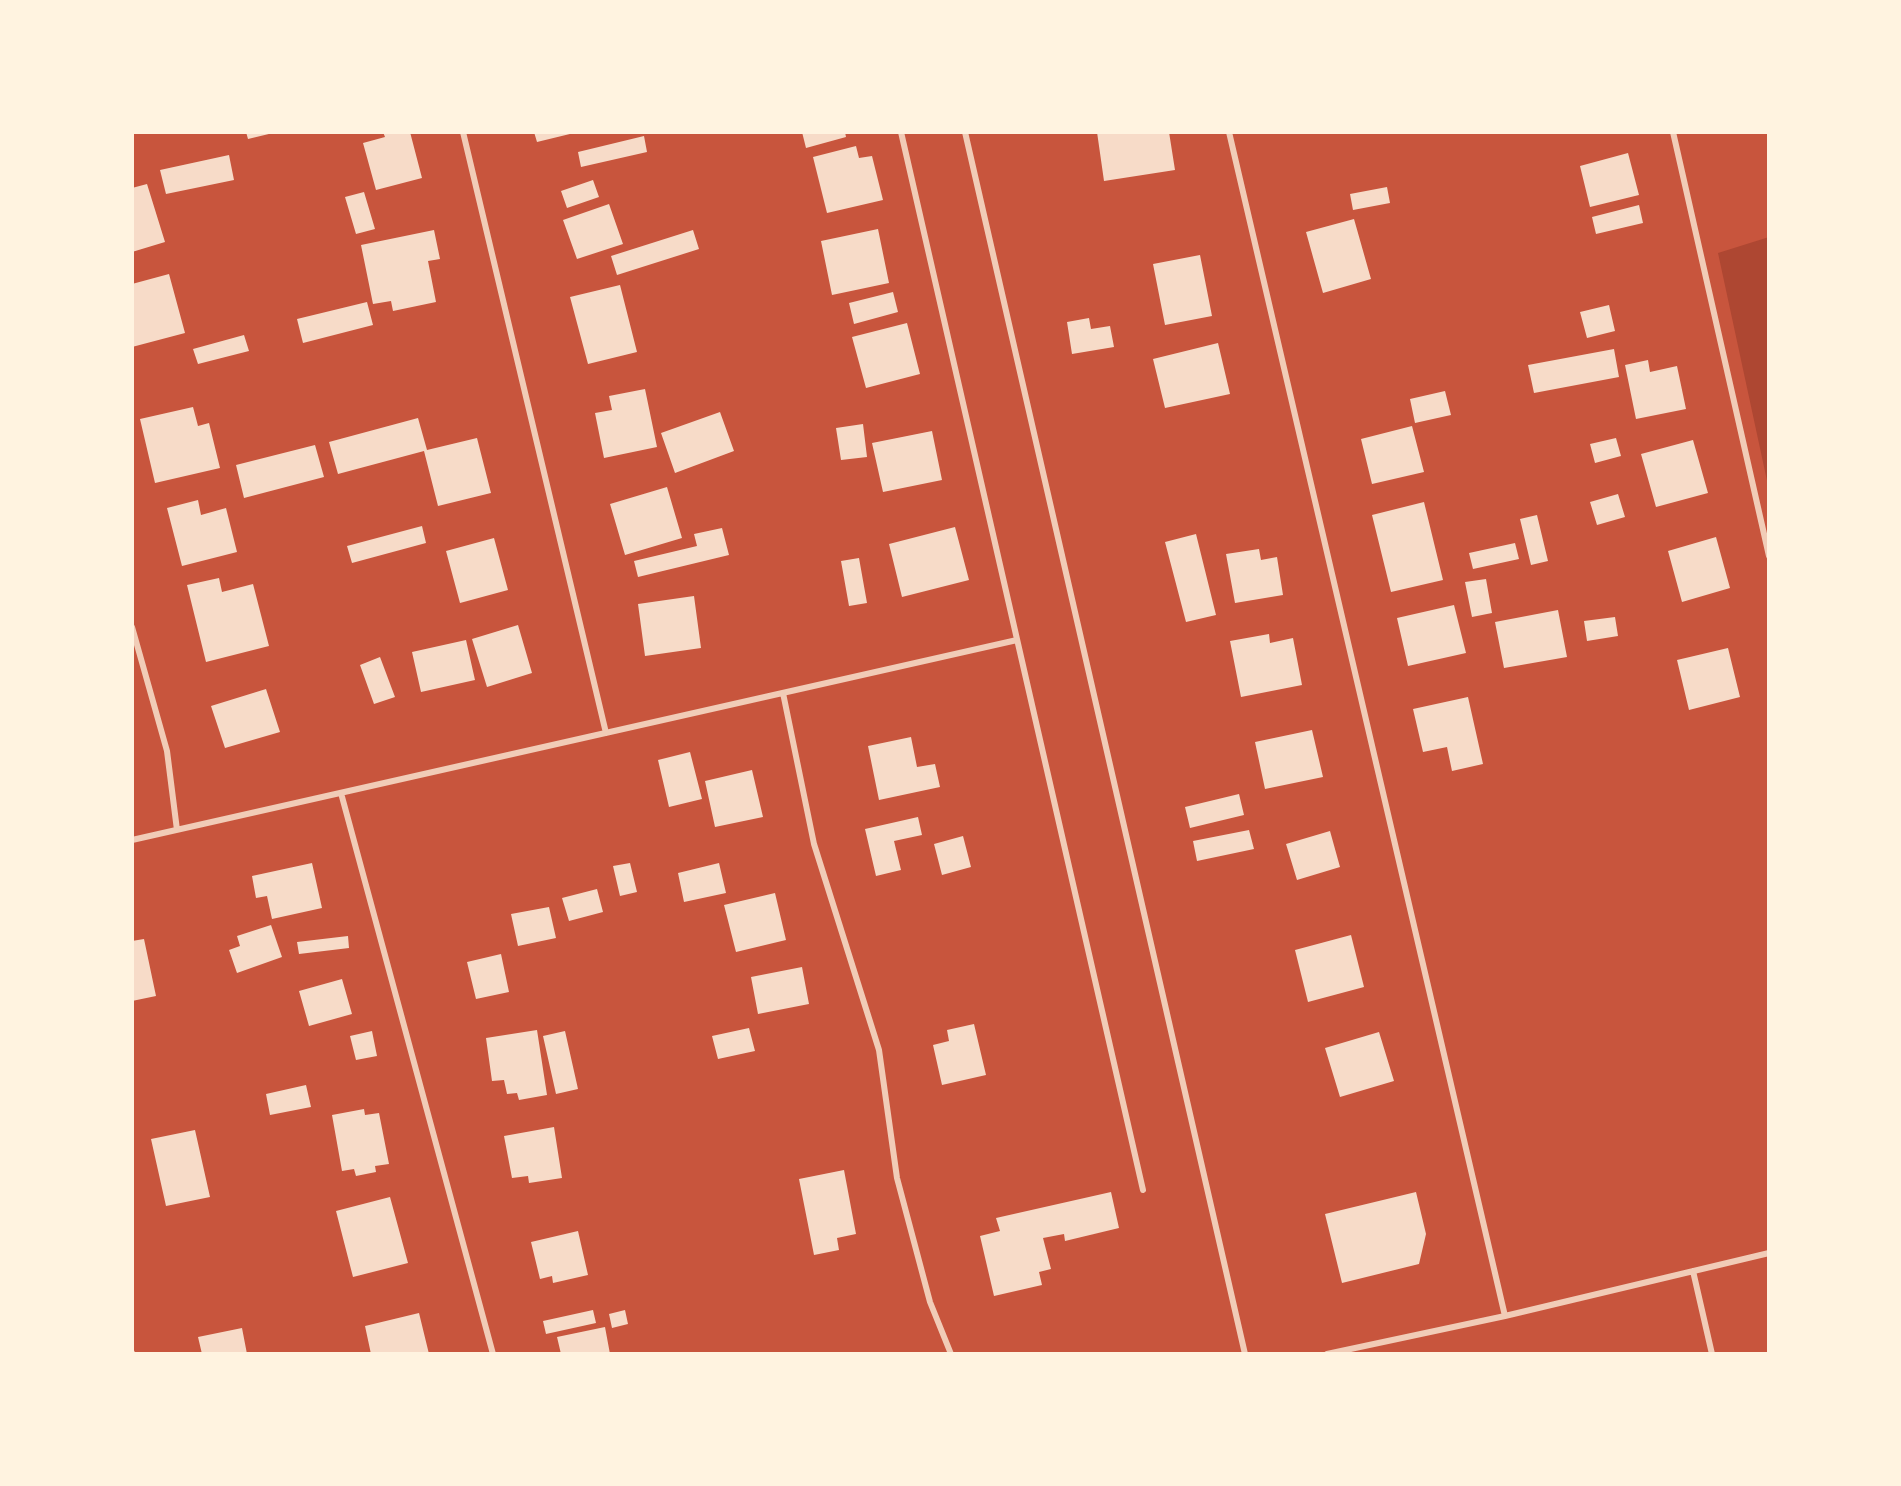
<!DOCTYPE html>
<style>
body{margin:0}
#map{position:relative;width:1901px;height:1486px;overflow:hidden;background:#c8553d;font-family:"DM Sans",sans-serif}
canvas{display:block}
.frame{position:absolute;inset:0;border:134px solid #fff3e0;pointer-events:none}
</style>
<div id="map">
<canvas width="1901" height="1486"></canvas>
<div class="frame"></div>
</div>
<script>
const g = document.querySelector('canvas').getContext('2d');
g.lineJoin = 'round';
function paint(path, color) {
  g.fillStyle = color;
  g.fill(path, 'evenodd');
}
function strokePath(path, color, width, dash) {
  g.strokeStyle = color;
  g.lineWidth = width;
  g.lineCap = dash ? 'butt' : 'round';
  g.setLineDash(dash || []);
  g.stroke(path);
}
const green = new Path2D(`
 M1769 237V490L1718 253Z`);
const building = new Path2D(`
 M246 132H273V133L248 139Z
 M383 132H410L422 178 376 190 363 143 385 137Z
 M534 132H574V133L537 142Z
 M802 132H845L846 137 806 148Z
 M1097 132H1169L1175 170 1104 181Z
 M644 136 647 152 581 167 578 152Z
 M856 146 859 158 872 156 883 200 827 213 813 157Z
 M1628 153 1639 195 1590 207 1580 166Z
 M229 155 234 180 166 194 160 170Z
 M593 180 599 197 567 208 561 191Z
 M147 184 165 242 132 252V188Z
 M1387 187 1390 203 1353 210 1350 194Z
 M364 192 375 229 356 234 345 197Z
 M609 204 623 244 577 259 563 220Z
 M1639 205 1643 223 1596 234 1592 217Z
 M1354 219 1371 279 1323 293 1306 232Z
 M878 229 889 283 832 295 821 241Z
 M434 230 440 259 428 261 436 302 393 311 391 301 373 304 361 245Z
 M693 230 699 249 617 275 611 256Z
 M1200 255 1212 316 1165 325 1153 264Z
 M169 274 185 333 132 347V284Z
 M620 285 637 352 588 364 570 297Z
 M893 292 898 312 854 324 849 303Z
 M367 302 373 325 303 343 297 319Z
 M1609 305 1615 331 1587 338 1580 312Z
 M1089 318 1091 329 1110 326 1114 347 1072 354 1067 322Z
 M907 323 920 374 866 388 852 337Z
 M244 335 249 351 198 364 193 349Z
 M1218 343 1230 394 1165 408 1153 359Z
 M1614 349 1619 377 1534 393 1528 365Z
 M1648 360 1650 372 1677 366 1686 409 1636 419 1625 365Z
 M645 389 657 447 604 458 595 413 612 410 609 396Z
 M1445 391 1451 415 1415 423 1410 399Z
 M193 407 198 426 209 423 220 468 155 483 140 419Z
 M720 412 734 451 675 473 661 433Z
 M418 418 427 450 477 438 491 493 438 506 424 451 338 474 329 442Z
 M863 424 867 457 841 460 836 428Z
 M1412 426 1424 472 1372 484 1361 439Z
 M932 431 942 480 883 492 872 443Z
 M1616 438 1621 456 1595 463 1590 444Z
 M1693 440 1708 493 1656 507 1641 454Z
 M315 445 324 477 244 498 236 465Z
 M667 487 682 538 625 555 610 504Z
 M1618 494 1625 517 1597 525 1590 502Z
 M198 500 201 515 226 508 237 552 182 566 167 508Z
 M1424 502 1443 580 1391 592 1372 515Z
 M1537 515 1548 561 1531 565 1520 519Z
 M422 526 426 543 352 563 347 546Z
 M955 527 969 580 902 597 889 544Z
 M722 528 729 555 638 577 634 561 697 546 694 534Z
 M1196 534 1216 615 1186 622 1165 542Z
 M1716 537 1730 588 1682 602 1668 551Z
 M494 538 508 590 460 603 446 551Z
 M1515 543 1519 559 1473 569 1469 553Z
 M1259 549 1261 560 1277 557 1283 595 1235 603 1226 554Z
 M859 558 867 603 849 606 841 561Z
 M219 578 222 592 253 584 269 646 206 662 187 585Z
 M1486 579 1492 613 1472 617 1465 582Z
 M694 596 701 648 645 656 638 604Z
 M1454 605 1466 653 1408 666 1397 618Z
 M1558 610 1567 657 1504 668 1495 622Z
 M1615 617 1618 636 1587 641 1584 621Z
 M518 625 532 673 487 687 472 639Z
 M1269 634 1270 643 1293 638 1302 685 1241 697 1230 641Z
 M466 640 475 680 421 692 412 652Z
 M1728 648 1740 697 1689 710 1677 660Z
 M380 657 395 697 374 704 360 665Z
 M266 689 280 732 225 748 211 706Z
 M1468 697 1483 764 1452 771 1447 747 1423 752 1413 709Z
 M1312 730 1323 777 1265 789 1255 742Z
 M911 737 917 767 935 764 940 787 879 800 868 746Z
 M690 752 702 799 669 807 658 760Z
 M752 770 763 817 715 827 705 781Z
 M1239 794 1244 815 1190 828 1185 807Z
 M918 817 922 835 894 841 901 870 876 876 865 829Z
 M1249 830 1254 849 1197 861 1193 841Z
 M1330 831 1340 867 1297 880 1286 844Z
 M963 836 971 867 942 875 934 844Z
 M312 863 322 908 272 919 267 896 256 898 252 876Z
 M630 863 637 892 620 896 613 866Z
 M719 863 726 893 684 902 678 873Z
 M597 889 603 912 569 921 562 898Z
 M775 893 786 940 736 952 724 905Z
 M549 907 556 938 518 946 511 914Z
 M271 925 282 957 237 973 229 950 240 946 237 936Z
 M1351 935 1364 987 1308 1002 1295 950Z
 M348 936 349 948 299 954 297 942Z
 M144 939 156 996 132 1001V941Z
 M501 954 509 992 476 999 467 962Z
 M802 967 809 1004 758 1014 751 977Z
 M342 979 352 1014 309 1026 299 991Z
 M974 1024 986 1075 942 1085 933 1045 949 1041 947 1030Z
 M749 1028 755 1051 718 1059 712 1036Z
 M537 1030 547 1095 519 1100 517 1093 507 1094 504 1080 492 1081 486 1038Z
 M372 1031 377 1056 356 1060 350 1036Z
 M565 1031 578 1089 556 1094 543 1036Z
 M1379 1032 1394 1081 1340 1097 1325 1048Z
 M306 1085 311 1107 270 1115 266 1094Z
 M364 1109 365 1115 379 1113 389 1164 375 1166 376 1172 356 1176 354 1169 342 1171 332 1115Z
 M554 1127 562 1178 529 1183 528 1176 512 1178 504 1136Z
 M195 1130 210 1197 166 1206 151 1139Z
 M844 1170 856 1234 837 1238 839 1250 814 1255 799 1179Z
 M1111 1192 1119 1228 1065 1241 1064 1234 1043 1238 1051 1269 1039 1272 1042 1285 994 1296 980 1236 1000 1231 996 1218Z
 M1416 1192 1426 1234 1419 1264 1342 1283 1325 1214Z
 M390 1197 408 1263 353 1277 336 1211Z
 M578 1231 588 1275 553 1283 552 1276 540 1279 531 1242Z
 M593 1310 596 1323 546 1334 543 1321Z
 M625 1310 628 1324 612 1328 609 1314Z
 M419 1313 429 1354H371L365 1326Z
 M605 1327 610 1354H561L557 1337Z
 M242 1328 247 1354H202L198 1337Z`);
const minor = new Path2D(`
 M463 132 606 733
 M901 132 1143 1190
 M965 132 1245 1354
 M1229 132 1505 1316
 M1673 132 1769 556
 M132 627 167 751 177 830
 M783 693 814 844 879 1050 897 1178 930 1302 951 1354
 M341 793 493 1354
 M132 840 1017 640
 M1693 1271 1712 1354
 M132 1353V1354
 M1327 1354 1505 1316 1769 1253`);
paint(green, '#ae4732');
paint(building, '#f7dbc8');
strokePath(minor, '#f1ccb7', 6);
</script>
